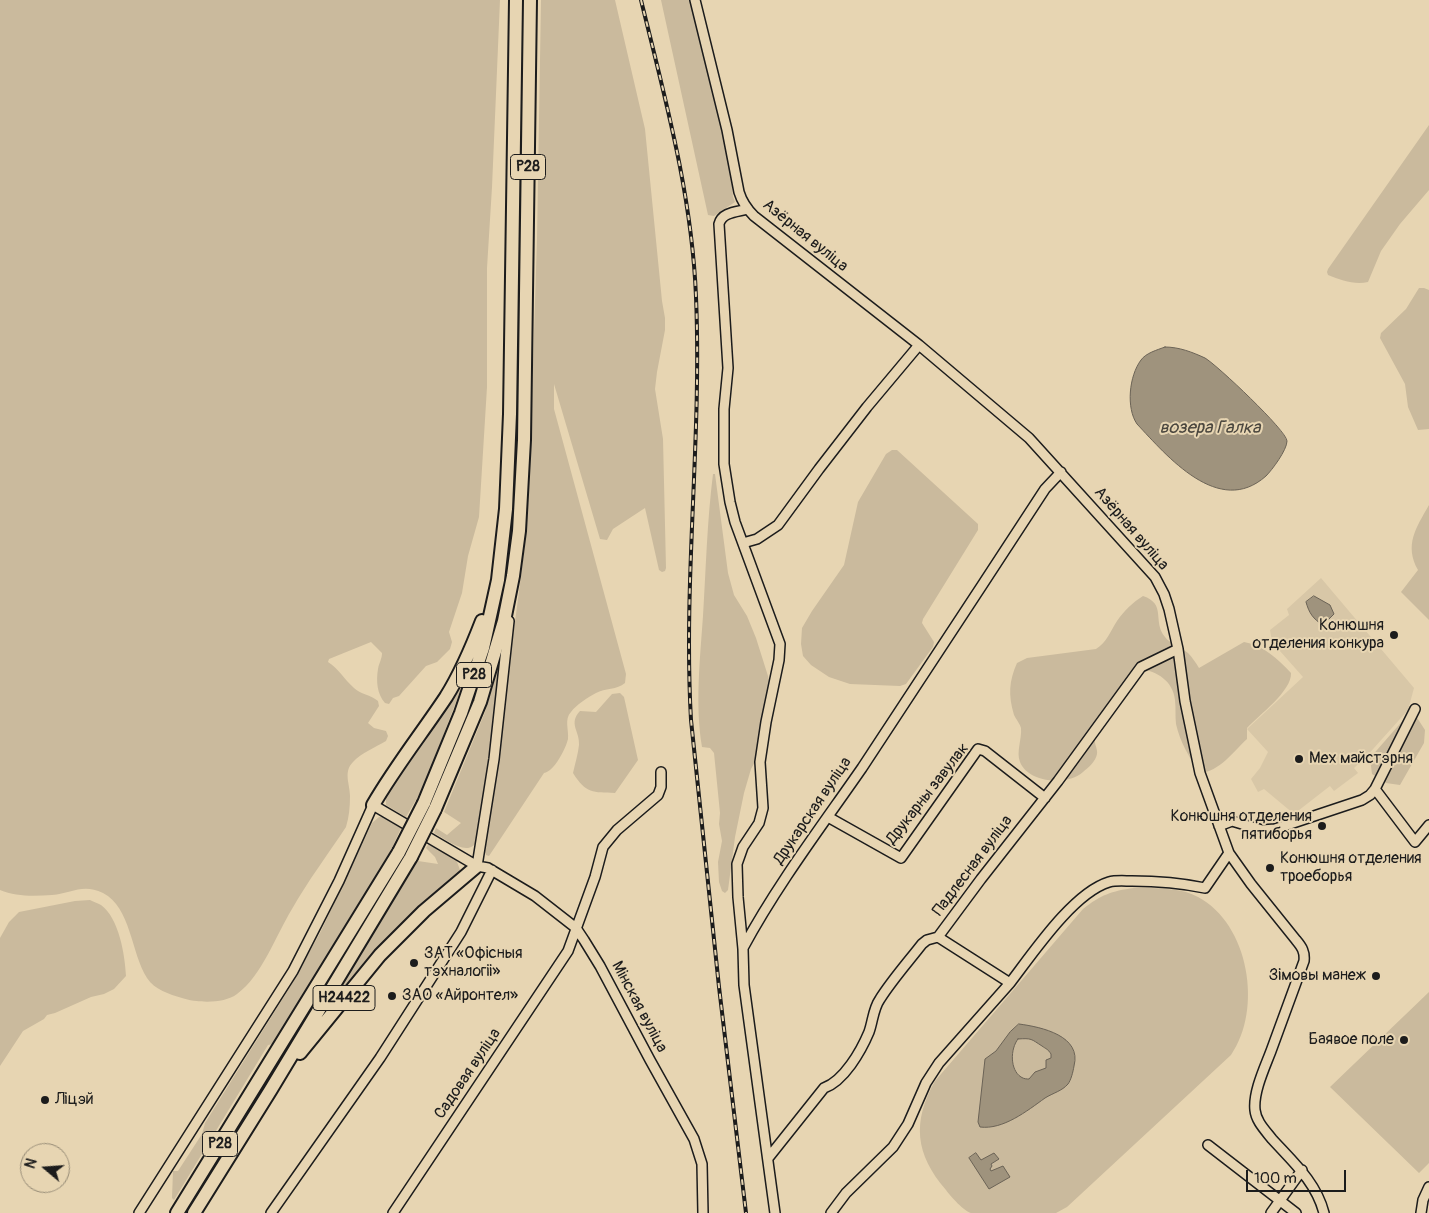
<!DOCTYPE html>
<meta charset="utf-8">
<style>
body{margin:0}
#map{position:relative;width:1429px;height:1213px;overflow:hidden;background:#e7d5b2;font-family:Pangolin,sans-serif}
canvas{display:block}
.north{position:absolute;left:20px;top:1143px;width:50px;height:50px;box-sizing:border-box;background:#e7d5b2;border:1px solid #968b76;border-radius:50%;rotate:288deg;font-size:14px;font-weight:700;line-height:20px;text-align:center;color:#1c1c1c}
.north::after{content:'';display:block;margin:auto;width:18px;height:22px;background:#1c1c1c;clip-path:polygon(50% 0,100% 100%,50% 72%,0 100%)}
.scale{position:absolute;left:1246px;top:1170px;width:100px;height:22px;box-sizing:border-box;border:2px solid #1c1c1c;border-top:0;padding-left:6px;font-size:15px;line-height:18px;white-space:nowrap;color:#1c1c1c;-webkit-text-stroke:4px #e7d5b2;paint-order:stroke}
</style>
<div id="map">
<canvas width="1429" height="1213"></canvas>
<div class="north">N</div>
<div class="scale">100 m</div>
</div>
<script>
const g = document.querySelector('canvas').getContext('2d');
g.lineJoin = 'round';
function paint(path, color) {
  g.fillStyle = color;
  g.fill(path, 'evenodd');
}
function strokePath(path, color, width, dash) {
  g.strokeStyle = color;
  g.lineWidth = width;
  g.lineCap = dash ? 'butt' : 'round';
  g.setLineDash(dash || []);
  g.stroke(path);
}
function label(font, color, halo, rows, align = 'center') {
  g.font = font + ' Pangolin,sans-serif';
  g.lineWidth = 4;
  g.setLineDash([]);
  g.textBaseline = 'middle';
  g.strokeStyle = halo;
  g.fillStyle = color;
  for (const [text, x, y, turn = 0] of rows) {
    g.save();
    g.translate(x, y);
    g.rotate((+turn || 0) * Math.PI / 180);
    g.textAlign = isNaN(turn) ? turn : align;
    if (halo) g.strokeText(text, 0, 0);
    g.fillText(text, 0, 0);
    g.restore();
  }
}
const built = new Path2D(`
 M1321 578 1414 688 1408 710 1365 758 1354 768 1358 773 1334 791 1330 786 1294 814 1264 789 1258 792 1251 779 1260 768 1268 752 1247 729 1303 677 1272 642 1270 630 1289 615 1287 609Z`);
const green = new Path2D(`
 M0 0H500L492 187 487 268V387L479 517 468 556 462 593 449 632 452 642 450 649 437 662 426 666 399 696 393 698 389 704 385 703C377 694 376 681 378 669 379 663 382 659 382 653L371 642 329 659 328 662C339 669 344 679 354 688 360 694 371 695 378 701L379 706 368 723 374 728 386 731 388 736 386 741C376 747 361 753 353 762 343 772 350 784 350 796 350 807 349 817 346 827 328 854 308 881 292 909 276 935 262 976 237 994 224 1004 197 1003 182 998 169 994 155 990 147 978 131 953 131 907 103 893 83 883 72 893 52 895 35 896 16 897 0 890Z
 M541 0H615L645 129 662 301 665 318V330L657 372 655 389 663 439 666 568 665 571 662 572 659 570 645 508 613 529 607 540 600 539 554 384V409L626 674 625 683C617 690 605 688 596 693 588 697 576 705 571 712 564 719 569 730 568 739 566 748 554 772 544 773L489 856 486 855 485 852 525 545 529 491 537 239Z
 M661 0H695L727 130 733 197 735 202 714 216 708 215Z
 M1429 125V190L1400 224 1381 251 1368 282C1354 285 1341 280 1328 275L1327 272 1328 269Z
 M1419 288H1424L1429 290V429L1418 430 1408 407 1405 384 1380 338 1381 333 1406 309Z
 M892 450H897L978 524V530L923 619 922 623 934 642 933 647 906 684 900 686 850 684 829 677 811 665 803 656 801 644 802 628 812 611 844 565 858 502 886 454Z
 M713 474H715L728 573 734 595 747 616 756 638 768 676 775 704 765 743 751 769 744 793 735 837 728 890 725 893 722 891 719 882 718 862 722 841 719 824 720 813 714 753 710 748 702 747C695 705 700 659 703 616 706 569 707 521 713 474Z
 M1429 505V620L1401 592 1418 570C1404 545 1416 528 1429 505Z
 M1143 596C1167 604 1152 621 1165 637 1170 644 1181 647 1188 653 1192 657 1196 663 1199 668L1244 642C1264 646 1277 658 1291 673 1292 691 1259 715 1247 728V739C1234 751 1219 772 1200 773 1189 757 1180 742 1176 724 1175 716 1176 708 1175 700 1173 681 1157 671 1140 669 1123 690 1100 712 1095 739 1094 744 1098 749 1097 754 1096 761 1088 768 1083 772 1068 786 1028 783 1020 762 1016 752 1022 739 1021 728 1020 724 1016 719 1014 715 1008 695 1009 681 1017 663L1027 658 1096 649C1107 642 1110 632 1117 621 1124 611 1133 602 1143 596Z
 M475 652 424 786 406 817 386 805V795Z
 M501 659 478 838C471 860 447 840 434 833L436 828 447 835 461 823 444 812 485 712Z
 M620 693 624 697 638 760 615 793C593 792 586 794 573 773 575 764 578 754 579 745 580 731 568 724 580 711L596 712 612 694Z
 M1412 710 1425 730 1424 743 1400 785 1386 783 1372 774 1370 758Z
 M385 816 402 826 390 852 273 1044 268 1045 174 1200 172 1198 173 1171H178L202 1134 205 1123 290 987 321 931 372 823 379 817Z
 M430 841 456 859 460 870 458 875 326 1014H323L418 861 438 864 435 857 426 848Z
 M1134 888C1154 888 1180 887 1198 897 1249 924 1263 1009 1231 1055L1067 1207 1056 1213C1036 1213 1015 1213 995 1213 988 1213 978 1213 971 1213 964 1211 951 1197 946 1190 915 1154 912 1122 935 1081L1083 909C1101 895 1111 891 1134 888Z
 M90 900C93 902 98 903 101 905 119 918 125 955 126 976L114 989 104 994 91 997 55 1013 47 1015 44 1019 23 1031 0 1066V938L9 922 19 912 75 901Z
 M1429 992V1163L1419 1173 1330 1087Z`);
const water = new Path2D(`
 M1165 347C1179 347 1192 352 1205 358 1217 365 1287 431 1287 441 1287 450 1272 470 1266 476 1219 518 1167 456 1137 424 1126 408 1129 376 1141 360 1146 353 1157 350 1165 347Z
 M1314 596 1330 605 1334 614 1323 625C1313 619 1309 613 1306 602Z
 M1019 1024C1042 1027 1082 1036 1074 1066 1073 1072 1071 1080 1068 1084 1062 1091 1053 1093 1045 1098 1027 1111 1003 1130 980 1127L978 1122 985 1059 996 1051 1010 1032ZM1018 1039C1032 1038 1031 1039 1042 1046 1046 1049 1048 1049 1051 1054V1058L1046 1060V1068L1035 1072 1029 1079C1027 1079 1024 1079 1021 1077 1010 1070 1010 1049 1018 1039Z
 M976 1153 981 1160 994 1153 999 1159 991 1164 992 1166 990 1169 991 1171 1003 1166 1010 1177 989 1189 969 1158Z`);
const minor = new Path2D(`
 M695 0 727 130 739 192C742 202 747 209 754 216L919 345 1029 438 1155 577 1164 594 1169 609 1178 649 1185 701 1200 773 1229 853 1251 884 1296 940C1302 947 1305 952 1304 961 1293 991 1282 1021 1271 1051 1265 1067 1253 1092 1255 1110 1256 1121 1265 1130 1272 1139 1293 1162 1316 1182 1324 1213
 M748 209C737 212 722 212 719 224L728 368 724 409V464L730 502 735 522 780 644 779 660 766 722 760 762 763 808 759 823 743 847 737 864 738 897 743 949 744 985 775 1213
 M743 543 757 539 778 525 819 469 867 407 919 345
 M1375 789 1415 709
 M828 817 901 858 978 749 985 751 1045 798
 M1219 826 1232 821 1262 830 1275 829 1362 800 1370 795 1375 789 1415 842 1429 825
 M477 866 494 759 509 621
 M938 937 1010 983C1033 953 1073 893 1109 882 1116 880 1125 881 1132 881 1157 881 1181 883 1205 888L1229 853
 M743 948C777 885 821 827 862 768 924 675 984 582 1045 489L1061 472
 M1208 1145 1296 1213
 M769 1157 824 1088C844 1081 861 1051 869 1032 873 1021 873 1009 880 999 892 980 908 962 922 944L927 940 938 937 981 879 1058 781 1141 667 1178 649
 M139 1213 293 971 339 881 373 805 477 866 488 868 535 896 576 928 584 940 600 966 650 1060 694 1139 702 1164 703 1213
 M271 1213 380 1058 461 932 492 870
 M393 1213 568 951 595 877 603 847 617 830 658 795 661 787V772
 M831 1213 846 1193 893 1147 908 1124 926 1083 939 1063 1010 983
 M1271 1213 1302 1170
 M1421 1213 1423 1200 1429 1187`);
const highway = new Path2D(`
 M424 803 461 713 483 648 498 580 506 509 510 414 516 0
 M373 805C395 767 422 733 446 697 461 673 472 647 482 621
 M435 809 480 702 504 621 513 576 519 531 524 440 530 0
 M300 1053 380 955 424 911 477 866
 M177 1213 399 852
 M194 1213 270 1091 411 857`);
const rail = new Path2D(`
 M641 0C665 98 692 195 696 297 702 438 683 579 691 720L719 987 746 1213`);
const highwayBridge = new Path2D(`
 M399 852 424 803
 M411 857 435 809`);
const markers = [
 [1394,635,5,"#1c1c1c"],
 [1299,759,5,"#1c1c1c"],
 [1322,826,5,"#1c1c1c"],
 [1270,868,5,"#1c1c1c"],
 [414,963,5,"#1c1c1c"],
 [1376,976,5,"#1c1c1c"],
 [392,996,5,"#1c1c1c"],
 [1404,1040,5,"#1c1c1c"],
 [45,1100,5,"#1c1c1c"]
];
const shields = [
 [528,167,35],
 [474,675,35],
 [344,998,62],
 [220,1144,35]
];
const shieldNames = [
 ["Р28",528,167],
 ["Р28",474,675],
 ["Н24422",344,998],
 ["Р28",220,1144]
];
const streetNames = [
 ["Азёрная вуліца",805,236,39],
 ["Азёрная вуліца",1131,529,49],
 ["Друкарны завулак",928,794,-52],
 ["Друкарская вуліца",813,811,-56],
 ["Падлесная вуліца",973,866,-53],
 ["Мінская вуліца",639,1007,62],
 ["Садовая вуліца",468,1074,-56]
];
const poiNames = [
 ["Конюшня",1384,626,"right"],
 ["отделения конкура",1384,644,"right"],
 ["Мех майстэрня",1309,759],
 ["Конюшня отделения",1312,817,"right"],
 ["пятиборья",1312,835,"right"],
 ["Конюшня отделения",1280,859],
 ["троеборья",1280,877],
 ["ЗАТ «Офісныя",424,954],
 ["тэхналогіі»",424,972],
 ["Зімовы манеж",1366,976,"right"],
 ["ЗАО «Айронтел»",402,996],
 ["Баявое поле",1394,1040,"right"],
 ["Ліцэй",55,1100]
];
const waterNames = [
 ["возера Галка",1210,428]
];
paint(built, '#d8c7a7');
paint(green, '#caba9d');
paint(water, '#9f937d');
strokePath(water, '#6b6356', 1);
strokePath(minor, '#1c1c1c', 12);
strokePath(highway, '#1c1c1c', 16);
strokePath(minor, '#e7d5b2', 9);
strokePath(highway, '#e7d5b2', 12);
strokePath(rail, '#1c1c1c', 4);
strokePath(rail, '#e7d5b2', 2, [5.5]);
strokePath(highwayBridge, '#1c1c1c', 16, []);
strokePath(highwayBridge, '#e7d5b2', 12);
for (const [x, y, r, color] of markers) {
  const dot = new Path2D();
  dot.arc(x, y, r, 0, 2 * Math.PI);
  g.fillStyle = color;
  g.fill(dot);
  strokePath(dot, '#e7d5b2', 2);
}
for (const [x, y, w] of shields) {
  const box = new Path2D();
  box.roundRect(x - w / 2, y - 12.5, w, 25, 4);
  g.fillStyle = '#e7d5b2';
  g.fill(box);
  strokePath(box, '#1c1c1c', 1);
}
label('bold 15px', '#1c1c1c', null, shieldNames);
label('16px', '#1c1c1c', '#e7d5b2', streetNames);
label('16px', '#1c1c1c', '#e7d5b2', poiNames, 'left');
label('italic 18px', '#4a463e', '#e7d5b2', waterNames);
</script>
